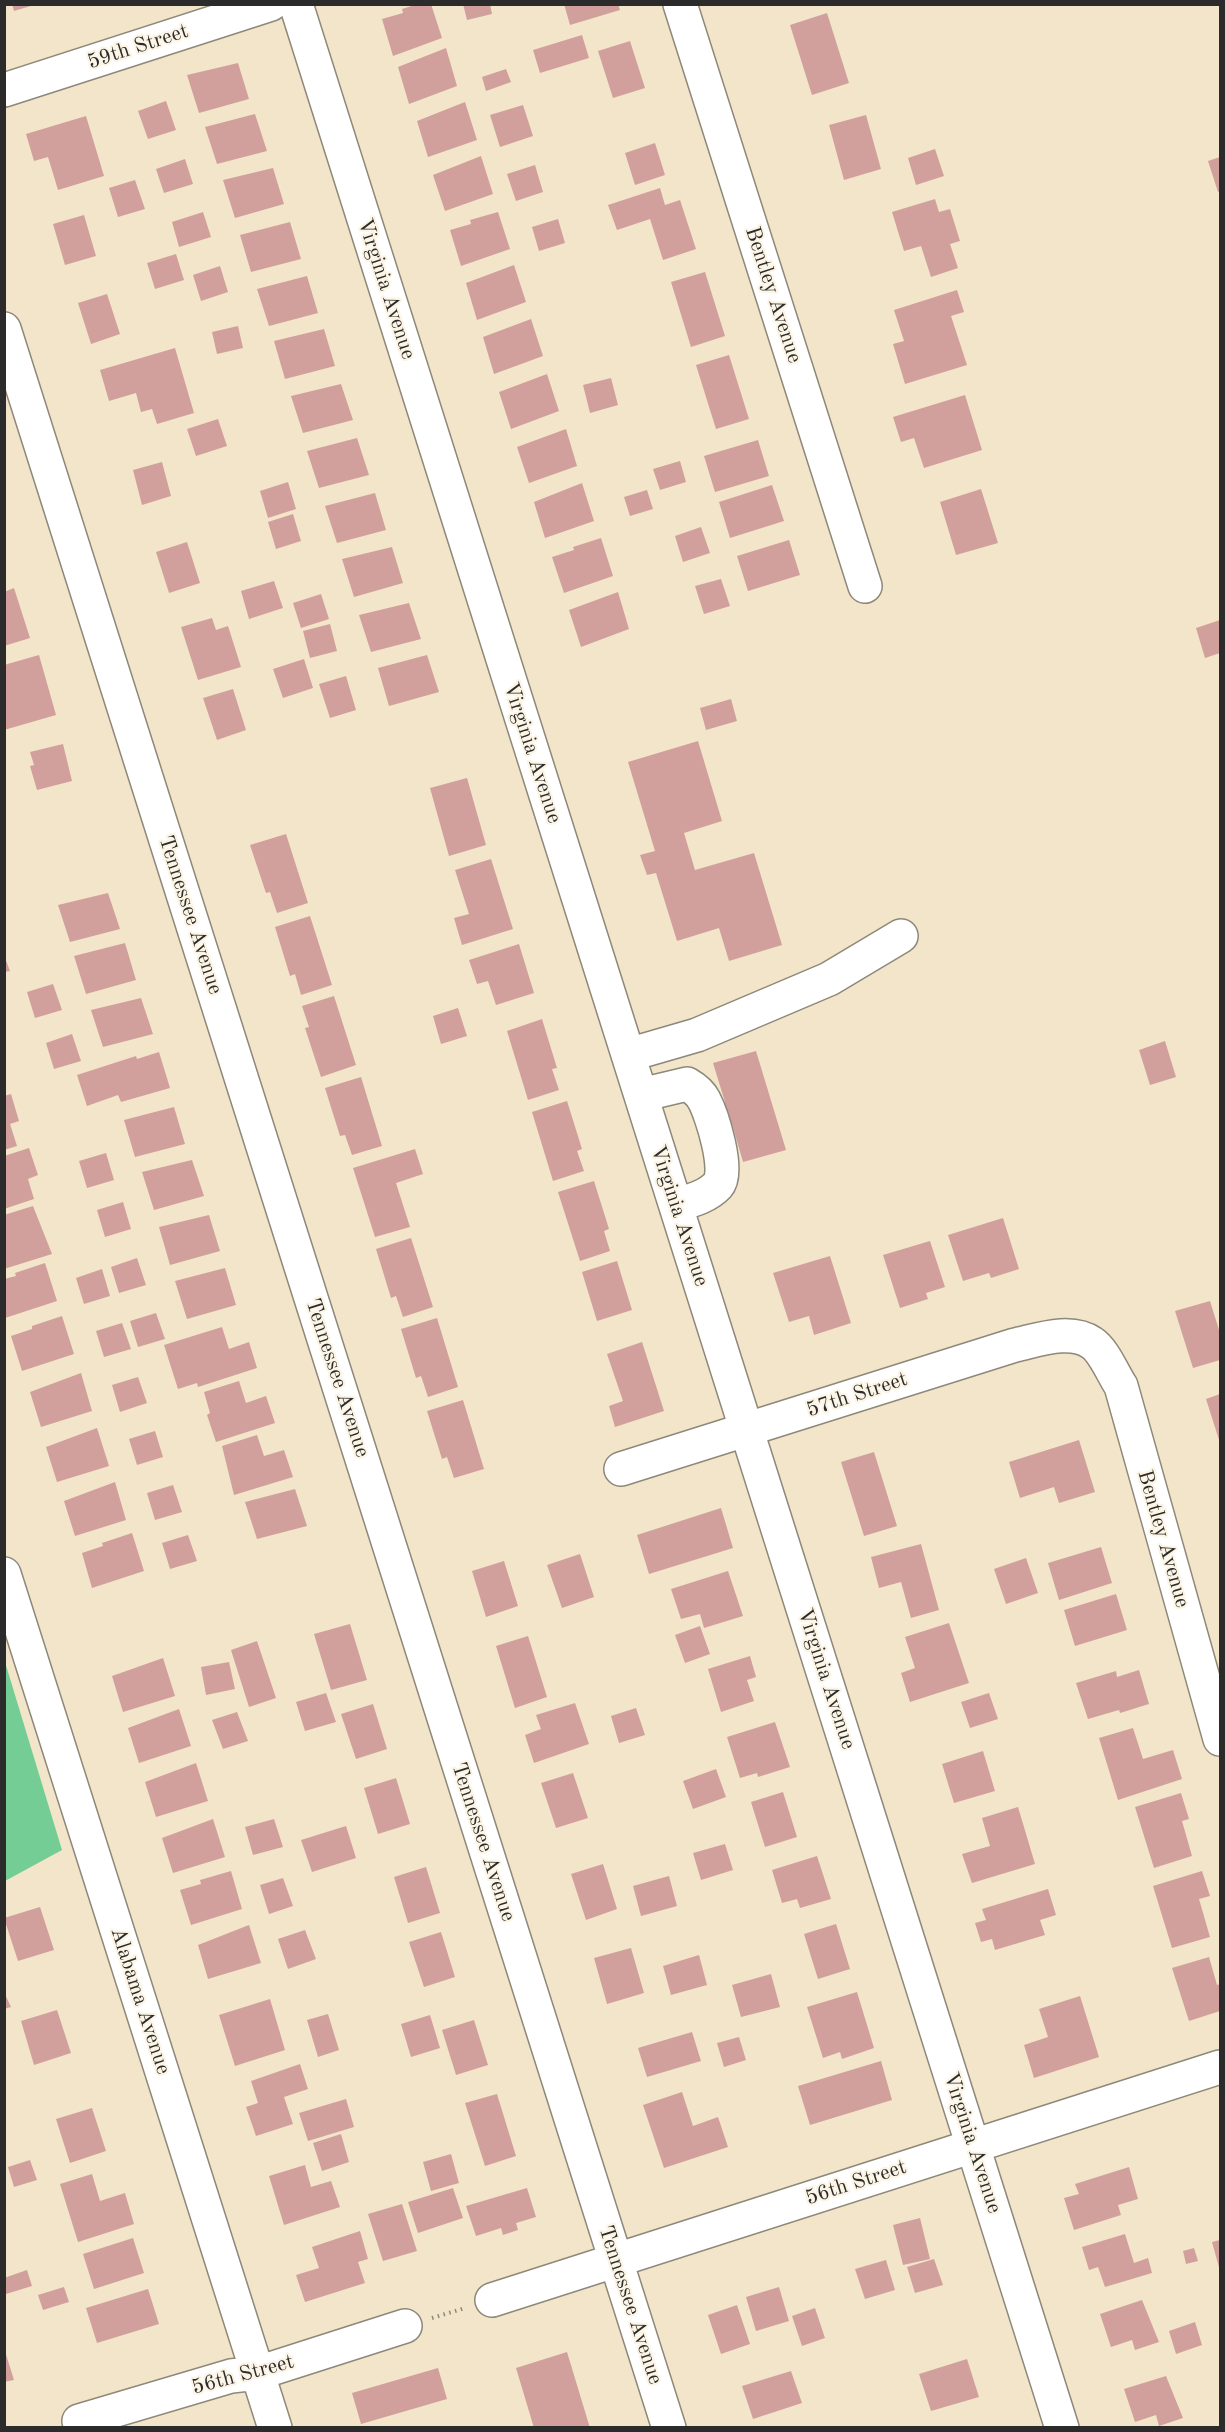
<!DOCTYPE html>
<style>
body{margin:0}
#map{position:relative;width:1225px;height:2432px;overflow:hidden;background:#f2e5c9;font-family:"Old Standard TT",serif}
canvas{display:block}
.frame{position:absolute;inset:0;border:6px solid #2b2b2b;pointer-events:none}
</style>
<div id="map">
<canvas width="1225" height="2432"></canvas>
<div class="frame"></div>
</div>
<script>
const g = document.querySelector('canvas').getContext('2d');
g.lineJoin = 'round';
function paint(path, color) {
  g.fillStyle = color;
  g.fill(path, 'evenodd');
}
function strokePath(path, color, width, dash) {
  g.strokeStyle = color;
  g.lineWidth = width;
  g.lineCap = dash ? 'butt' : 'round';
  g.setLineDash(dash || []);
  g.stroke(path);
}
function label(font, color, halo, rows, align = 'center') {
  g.font = font + ' "Old Standard TT",serif';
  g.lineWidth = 4.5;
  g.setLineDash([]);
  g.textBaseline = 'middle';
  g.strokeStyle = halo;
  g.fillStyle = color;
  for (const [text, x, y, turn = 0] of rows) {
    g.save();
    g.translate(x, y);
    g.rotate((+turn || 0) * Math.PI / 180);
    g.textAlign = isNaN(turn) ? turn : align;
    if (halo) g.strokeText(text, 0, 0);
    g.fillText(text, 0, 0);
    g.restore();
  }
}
const green = new Path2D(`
 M5 1662 62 1850 5 1881H4Z`);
const building = new Path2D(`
 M12 4H34V5L14 11Z
 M418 4H431L442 38 393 56 382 19 403 13 402 9Z
 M463 4H490L492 14 467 20Z
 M564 4H618L620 10 570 25Z
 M827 13 849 83 812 95 790 25Z
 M582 35 589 58 540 73 533 50Z
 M630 41 645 88 613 98 598 51Z
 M446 48 457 86 409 104 398 67Z
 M238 63 249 99 199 113 187 75Z
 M506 69 511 82 486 91 482 77Z
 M166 101 176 130 148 139 138 111Z
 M465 102 477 140 428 157 417 121Z
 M523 105 533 136 500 147 490 115Z
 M255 114 267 151 217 164 205 127Z
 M866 115 881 169 844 180 829 125Z
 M86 116 104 176 58 190 48 157 34 161 26 134Z
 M655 143 665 175 635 185 625 153Z
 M935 149 944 176 916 185 908 158Z
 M481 156 493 194 445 211 433 175Z
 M1220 157V191L1218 192 1208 161Z
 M185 159 193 184 164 193 156 169Z
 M535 165 543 192 516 201 507 174Z
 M273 168 284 204 235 218 223 180Z
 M135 180 145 209 118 217 109 188Z
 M660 188 665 205 680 200 696 249 663 260 650 219 617 230 608 205Z
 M935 199 939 212 950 209 960 241 950 244 958 268 931 277 921 246 904 251 892 212Z
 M203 212 211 237 179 247 172 222Z
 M498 212 510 249 461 266 450 230 471 224 470 220Z
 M84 215 96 256 65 265 53 224Z
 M558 219 565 243 539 251 532 227Z
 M290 222 301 259 251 272 240 235Z
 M176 254 184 280 155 289 147 263Z
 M514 265 526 302 477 320 466 283Z
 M220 266 228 292 201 301 193 275Z
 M705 272 725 336 691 347 671 282Z
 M307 276 318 313 269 326 257 289Z
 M957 290 964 312 951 316 967 365 905 384 893 344 904 341 894 310Z
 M107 294 120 334 91 344 78 303Z
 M531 319 543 356 494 374 483 337Z
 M238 326 243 348 217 354 212 332Z
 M324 329 335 366 285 379 274 341Z
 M175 348 194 413 157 424 152 409 141 412 136 393 109 401 100 370Z
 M729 355 749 419 716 429 696 365Z
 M547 374 559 411 511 429 499 392Z
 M611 378 618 405 590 413 583 385Z
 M341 384 353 420 303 433 291 396Z
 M965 395 982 450 924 468 914 438 901 442 893 417Z
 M218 419 227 446 196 456 187 429Z
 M566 429 577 466 529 483 517 447Z
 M357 438 369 475 319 488 307 451Z
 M758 440 769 476 715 492 704 456Z
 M680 461 686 482 660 490 653 469Z
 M162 462 171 496 142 505 133 470Z
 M288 482 296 509 268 518 260 491Z
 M582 483 594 521 545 538 534 502Z
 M772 485 784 521 730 538 719 502Z
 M981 489 998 543 956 555 940 502Z
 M647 490 653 509 630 516 624 497Z
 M375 493 386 530 337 543 325 506Z
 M293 514 301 541 276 549 268 522Z
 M701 527 710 553 683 562 675 536Z
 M601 538 613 576 564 593 552 557 574 550 573 547Z
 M789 540 800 575 748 591 737 556Z
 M187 542 200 583 169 593 156 552Z
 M392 547 403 583 354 597 342 559Z
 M721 579 730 606 704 614 695 586Z
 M274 581 283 608 249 619 241 591Z
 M14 588 30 638 4 646V592Z
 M618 592 629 629 581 647 569 610Z
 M321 594 329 619 301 628 293 603Z
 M409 603 421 639 371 652 359 615Z
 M212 618 216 630 228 626 241 667 198 680 181 627Z
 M1220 620V653L1205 658 1196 628Z
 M330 624 337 651 310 658 303 631Z
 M39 655 56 715 4 730V665Z
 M427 655 439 692 389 706 378 668Z
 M304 659 313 688 283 698 273 669Z
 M346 676 356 710 330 718 319 684Z
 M233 689 246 730 217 740 203 698Z
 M731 699 737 721 706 730 700 708Z
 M698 741 722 821 684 833 695 870 754 853 782 945 729 961 719 928 677 941 656 873 647 875 640 855 655 851 628 762Z
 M63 744 72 781 37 790 30 766 34 765 30 752Z
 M467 778 486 845 449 856 430 788Z
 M286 834 308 903 277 913 270 892 266 893 250 845Z
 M491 859 513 929 462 945 454 918 469 914 455 870Z
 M108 893 120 929 70 942 58 905Z
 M310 916 332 985 301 995 295 974 290 976 275 927Z
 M125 943 136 980 86 994 74 956Z
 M519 944 534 993 496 1005 488 981 477 984 469 960Z
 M4 955 10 971 4 972Z
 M53 984 62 1010 35 1018 27 992Z
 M334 996 356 1065 321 1077 305 1028 309 1027 302 1006Z
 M141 998 153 1034 103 1047 91 1010Z
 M458 1008 467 1036 441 1044 433 1016Z
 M542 1019 557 1068 552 1069 559 1090 528 1100 507 1031Z
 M72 1034 81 1061 54 1069 46 1043Z
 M1165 1041 1176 1077 1150 1085 1139 1050Z
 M756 1051 786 1150 743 1162 732 1124 724 1127 717 1105 725 1102 713 1063Z
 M159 1052 170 1088 121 1102 118 1095 87 1106 77 1075 136 1056 137 1059Z
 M361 1077 382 1146 352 1155 345 1135 340 1136 325 1088Z
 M11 1094 19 1121 10 1124 17 1146 4 1150V1096Z
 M567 1101 582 1149 577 1151 584 1171 553 1181 532 1112Z
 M174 1107 185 1144 135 1157 124 1120Z
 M29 1148 38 1175 28 1179 34 1199 4 1209V1156Z
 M415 1149 423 1174 396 1183 410 1227 375 1237 353 1168Z
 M106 1153 114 1180 87 1188 79 1161Z
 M192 1160 204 1196 154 1210 142 1172Z
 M594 1181 609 1229 604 1231 610 1251 580 1261 558 1192Z
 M123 1202 131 1229 105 1237 97 1210Z
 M33 1206 52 1254 4 1269V1215Z
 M209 1215 220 1251 170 1265 159 1227Z
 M1003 1218 1019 1269 991 1278 989 1273 963 1281 948 1235Z
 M411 1238 433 1307 403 1317 396 1296 391 1298 376 1249Z
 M930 1241 945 1287 926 1293 928 1299 900 1308 883 1255Z
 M830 1256 851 1323 814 1335 809 1316 789 1322 773 1273Z
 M137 1258 146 1285 119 1293 111 1267Z
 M617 1261 632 1310 597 1321 582 1272Z
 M45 1263 57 1301 5 1318 4 1279 16 1276 15 1273Z
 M225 1268 236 1305 187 1319 175 1281Z
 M102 1269 110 1296 84 1304 76 1278Z
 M1210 1301 1220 1333V1360L1193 1368 1175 1311Z
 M156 1313 165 1339 138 1347 130 1321Z
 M62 1316 74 1354 22 1371 11 1336 32 1329V1326Z
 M437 1318 458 1387 428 1397 421 1376 416 1378 401 1329Z
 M122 1323 131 1349 104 1357 96 1331Z
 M222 1327 229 1349 249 1342 257 1368 198 1387 197 1383 178 1389 164 1345Z
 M642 1342 664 1411 615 1427 609 1406 623 1401 607 1354Z
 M81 1373 92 1411 41 1427 30 1392Z
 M138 1377 147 1403 120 1412 112 1385Z
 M239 1381 246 1403 266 1396 275 1423 216 1442 207 1415 210 1413 204 1392Z
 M1220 1394V1443L1206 1399Z
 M463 1400 484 1469 454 1478 447 1457 442 1459 427 1411Z
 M97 1428 109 1466 57 1482 46 1447Z
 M155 1431 163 1457 137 1465 129 1439Z
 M257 1435 264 1456 284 1450 293 1477 234 1495 222 1446Z
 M1079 1440 1095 1492 1059 1503 1054 1487 1020 1498 1009 1462Z
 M874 1452 897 1526 864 1536 841 1462Z
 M115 1482 126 1520 75 1536 64 1501Z
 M173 1485 182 1512 155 1520 147 1493Z
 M295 1489 307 1526 257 1539 245 1502Z
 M721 1508 733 1548 649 1574 637 1535Z
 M132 1533 144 1571 92 1588 82 1553 103 1546 102 1543Z
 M188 1535 197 1561 170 1569 162 1543Z
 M921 1544 939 1610 911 1618 901 1582 879 1588 871 1557Z
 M1101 1547 1112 1583 1059 1600 1048 1563Z
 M580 1554 594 1597 562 1608 547 1565Z
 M1026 1558 1038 1593 1006 1604 994 1569Z
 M504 1561 518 1606 486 1617 472 1571Z
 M728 1571 743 1616 704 1628 700 1614 681 1619 671 1589Z
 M1116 1594 1127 1630 1075 1646 1064 1610Z
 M949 1623 969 1683 910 1702 901 1673 915 1668 905 1637Z
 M350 1624 367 1680 331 1690 314 1634Z
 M700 1626 710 1654 685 1663 675 1635Z
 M528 1636 547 1697 515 1708 496 1646Z
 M257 1641 276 1698 249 1707 231 1650Z
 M750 1656 756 1677 747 1680 754 1701 721 1712 708 1669Z
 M163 1658 175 1696 123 1712 112 1676Z
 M229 1662 235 1689 206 1695 201 1667Z
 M1139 1670 1149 1704 1120 1713 1119 1710 1088 1719 1076 1683 1116 1671 1117 1677Z
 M326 1693 336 1722 305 1731 296 1702Z
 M989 1693 998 1719 970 1728 961 1702Z
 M575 1703 589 1744 534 1763 525 1735 541 1729 536 1715Z
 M373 1704 387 1749 356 1759 341 1714Z
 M636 1708 645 1735 619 1743 611 1716Z
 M179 1709 191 1746 139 1763 128 1728Z
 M237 1712 248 1741 223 1749 212 1720Z
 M775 1722 790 1767 758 1777 757 1773 740 1778 727 1737Z
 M1133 1728 1143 1759 1173 1750 1182 1779 1118 1800 1099 1738Z
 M983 1751 995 1791 954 1803 942 1764Z
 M196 1763 208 1801 156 1817 145 1782Z
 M716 1769 726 1797 693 1809 683 1781Z
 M573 1773 588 1818 556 1828 541 1783Z
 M396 1778 410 1824 378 1834 364 1788Z
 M783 1792 797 1837 765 1847 751 1802Z
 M1181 1793 1189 1819 1182 1821 1192 1856 1154 1868 1135 1807Z
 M1018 1807 1035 1864 972 1883 962 1854 990 1846 982 1818Z
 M213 1819 225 1857 173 1873 162 1838Z
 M274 1819 283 1847 253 1855 245 1827Z
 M346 1826 356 1858 312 1872 301 1840Z
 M725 1844 733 1870 701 1880 693 1853Z
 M817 1856 831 1899 800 1908 797 1899 782 1903 772 1870Z
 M603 1864 617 1909 586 1920 571 1874Z
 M426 1867 440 1913 408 1923 394 1877Z
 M231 1871 242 1909 191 1925 180 1890 201 1884 200 1880Z
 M1202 1871 1210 1896 1199 1899 1210 1937 1172 1948 1153 1886Z
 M669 1876 677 1906 641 1916 633 1886Z
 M283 1878 293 1906 269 1914 260 1885Z
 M1048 1889 1056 1915 1040 1920 1045 1935 995 1950 992 1939 981 1942 975 1923 986 1920 982 1909Z
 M40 1907 54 1950 18 1961 4 1918Z
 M836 1924 850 1969 818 1979 804 1934Z
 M249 1925 261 1963 208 1979 198 1945Z
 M305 1930 316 1959 288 1969 278 1939Z
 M441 1932 455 1977 424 1987 409 1942Z
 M631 1948 644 1993 607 2004 594 1958Z
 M699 1955 707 1985 671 1995 663 1966Z
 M1209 1957 1217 1985 1220 1984V2011L1189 2021 1172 1968Z
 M771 1974 780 2007 741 2017 732 1985Z
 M4 1992 11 2007 4 2009Z
 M857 1992 874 2048 842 2059 840 2052 823 2058 807 2007Z
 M1080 1996 1099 2057 1034 2078 1024 2045 1048 2037 1039 2009Z
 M270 1999 285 2050 235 2066 219 2015Z
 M57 2010 71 2053 34 2065 21 2021Z
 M328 2014 339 2050 318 2057 307 2020Z
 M430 2015 440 2048 411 2057 401 2024Z
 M474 2020 488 2065 456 2075 442 2030Z
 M692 2032 701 2061 647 2077 638 2048Z
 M739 2037 746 2060 724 2067 717 2043Z
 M881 2061 892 2100 810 2125 798 2086Z
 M300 2064 308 2089 284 2097 293 2124 256 2136 246 2107 258 2103 251 2081Z
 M682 2092 693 2126 718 2117 728 2147 664 2168 643 2105Z
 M497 2094 516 2156 485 2166 465 2103Z
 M346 2099 354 2127 308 2141 299 2113Z
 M92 2108 106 2151 70 2163 56 2119Z
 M341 2134 349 2162 322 2171 313 2143Z
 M451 2154 459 2183 431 2191 423 2162Z
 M30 2160 37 2180 14 2187 8 2167Z
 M305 2165 311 2187 331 2181 340 2207 284 2225 269 2176Z
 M1129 2167 1138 2199 1118 2205 1121 2215 1074 2230 1064 2198 1079 2194 1075 2184Z
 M92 2174 100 2201 125 2193 134 2224 78 2242 60 2184Z
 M453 2188 463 2218 418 2233 408 2202Z
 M527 2188 536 2217 516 2223 518 2230 503 2235 501 2228 476 2236 466 2206Z
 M402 2204 417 2251 383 2261 368 2214Z
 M920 2218 930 2259 903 2265 893 2225Z
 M360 2231 368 2259 358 2262 365 2283 305 2302 296 2275 319 2268 312 2247Z
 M1125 2234 1134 2263 1148 2258 1152 2273 1105 2287 1098 2267 1089 2270 1082 2247Z
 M133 2238 144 2273 94 2289 83 2254Z
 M1220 2240V2271L1212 2242Z
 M1194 2248 1198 2261 1186 2264 1183 2251Z
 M934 2259 943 2285 915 2293 907 2267Z
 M886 2260 895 2290 865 2299 855 2269Z
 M27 2270 32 2286 6 2294 4 2278Z
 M64 2287 69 2302 43 2310 38 2295Z
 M779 2287 789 2321 756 2331 746 2297Z
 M148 2289 159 2324 97 2343 86 2308Z
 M1142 2300 1159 2342 1135 2350 1132 2340 1111 2347 1100 2314Z
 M737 2305 750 2344 721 2354 708 2315Z
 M815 2308 825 2338 802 2346 792 2316Z
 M1195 2322 1202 2345 1176 2354 1169 2331Z
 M4 2348 14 2380 4 2382Z
 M567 2352 590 2428H534L516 2368Z
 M967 2359 979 2397 931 2411 919 2374Z
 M438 2368 447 2399 361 2424 352 2393Z
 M791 2371 802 2403 753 2419 742 2386Z
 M1166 2376 1183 2418 1159 2426 1156 2415 1135 2422 1124 2389Z`);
const path = new Path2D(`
 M432 2318 465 2308`);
const minor = new Path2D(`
 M296 4 1062 2428
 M680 4 865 586
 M4 90 271 4
 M4 329 669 2428
 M628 1055 697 1035 829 979 901 936
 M641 1095 687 1084C694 1088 700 1092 704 1100 712 1115 730 1172 718 1185 707 1197 690 1201 676 1205
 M621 1469 1015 1345C1038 1340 1071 1328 1092 1343 1104 1351 1113 1374 1121 1386L1220 1739
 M4 1574 275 2428
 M492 2300 1220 2067
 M79 2421 231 2376 258 2373 405 2326`);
const streetNames = [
 ["59th Street",138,47,-18],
 ["Virginia Avenue",386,289,72],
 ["Bentley Avenue",773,295,72],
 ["Virginia Avenue",532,753,72],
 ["Tennessee Avenue",190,915,72],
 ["Virginia Avenue",679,1216,72],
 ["Tennessee Avenue",337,1378,72],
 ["57th Street",857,1395,-18],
 ["Bentley Avenue",1163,1539,74],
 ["Virginia Avenue",826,1679,72],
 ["Tennessee Avenue",483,1842,72],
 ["Alabama Avenue",140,2001,72],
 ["Virginia Avenue",972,2143,72],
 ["56th Street",856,2183,-18],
 ["Tennessee Avenue",630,2305,72],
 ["56th Street",243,2375,-15]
];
paint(green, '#74cd94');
paint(building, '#d2a09c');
strokePath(minor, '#8e887a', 36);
strokePath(path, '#8e887a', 4, [1.5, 4.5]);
strokePath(minor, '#fff', 33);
label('21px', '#2b2b2b', '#fcf5e5', streetNames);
</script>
